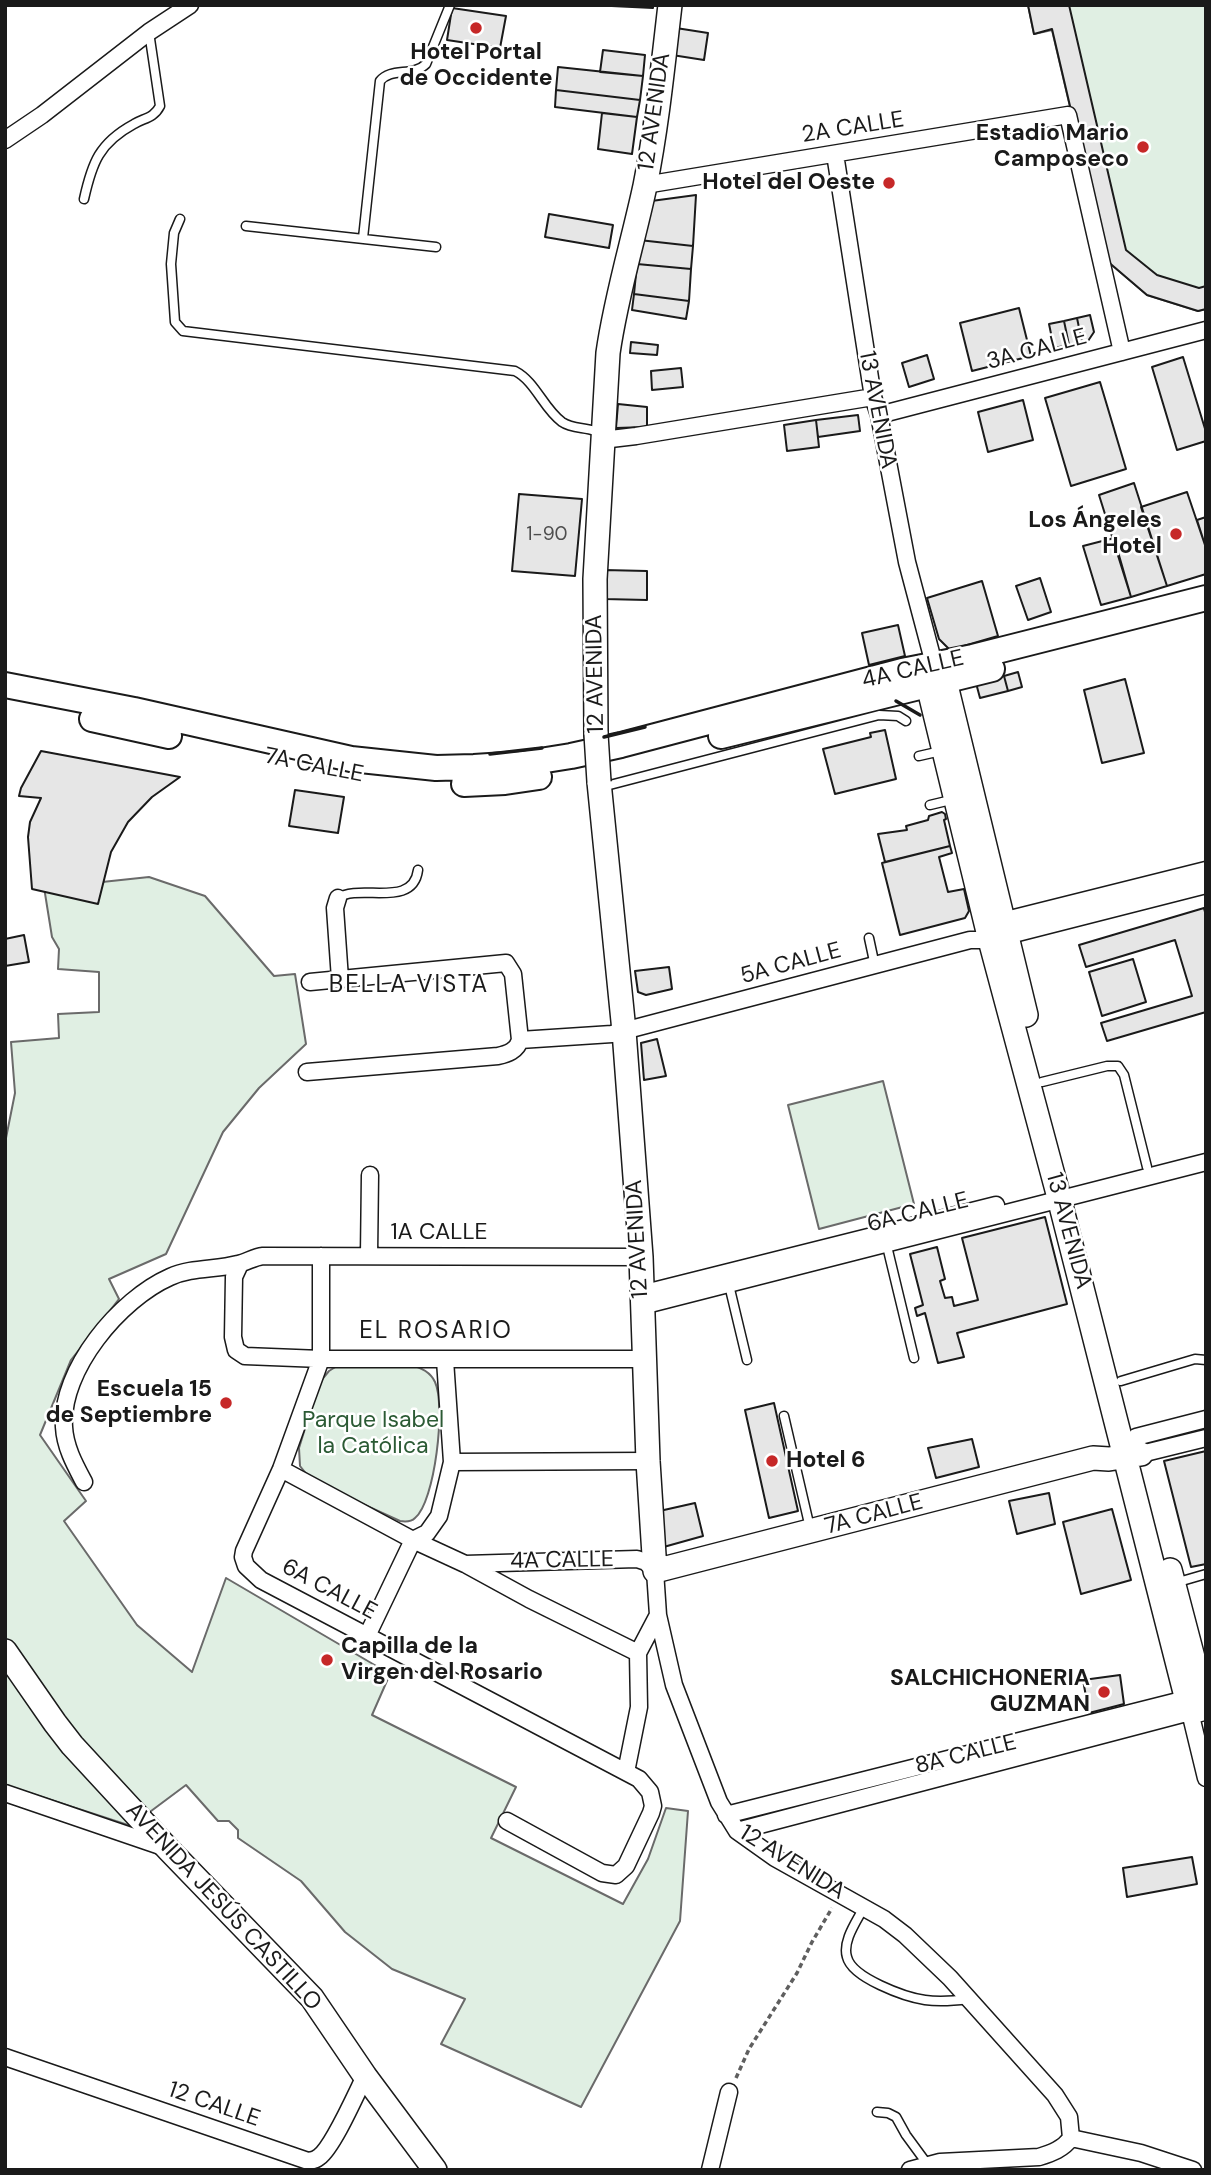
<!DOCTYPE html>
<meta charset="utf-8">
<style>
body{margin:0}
#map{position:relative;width:1211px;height:2175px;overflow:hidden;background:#fff;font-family:"DM Sans",sans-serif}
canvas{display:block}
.frame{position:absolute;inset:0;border:7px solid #1a1a1a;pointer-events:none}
</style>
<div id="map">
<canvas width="1211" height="2175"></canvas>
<div class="frame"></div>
</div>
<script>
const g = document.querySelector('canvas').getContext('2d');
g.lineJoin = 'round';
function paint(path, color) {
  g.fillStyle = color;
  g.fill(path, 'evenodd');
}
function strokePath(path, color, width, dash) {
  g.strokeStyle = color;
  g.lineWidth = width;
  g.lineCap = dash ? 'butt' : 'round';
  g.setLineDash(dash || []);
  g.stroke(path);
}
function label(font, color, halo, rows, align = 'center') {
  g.font = font + ' "DM Sans",sans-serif';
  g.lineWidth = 5;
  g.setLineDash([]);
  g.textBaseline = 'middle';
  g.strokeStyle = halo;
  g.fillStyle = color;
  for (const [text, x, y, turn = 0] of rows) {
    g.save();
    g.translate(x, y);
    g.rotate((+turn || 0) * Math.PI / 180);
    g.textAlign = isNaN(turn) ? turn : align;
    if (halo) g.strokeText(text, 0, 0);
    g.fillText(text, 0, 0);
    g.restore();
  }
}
const green = new Path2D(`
 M1028 5H1206V309L1198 311 1147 295 1106 260 1052 30 1034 34Z
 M149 877 205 896 274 976 295 974 306 1044 259 1088 223 1132 166 1254 109 1279 119 1299 71 1360 40 1435 86 1501 64 1521 137 1625 192 1672 226 1578 390 1674 372 1715 516 1787 491 1838 623 1904 648 1859 666 1808 688 1811 680 1921 581 2107 441 2044 465 1999 392 1969 345 1932 301 1881 238 1838V1830L229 1821H218L186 1785 131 1826 5 1785V1143L15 1093 11 1042 59 1038 58 1014 99 1012V972L58 969 59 949 52 937 43 881 74 885Z
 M883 1081 914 1204 819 1229 788 1105Z
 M409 1365C420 1367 430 1371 435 1382 446 1405 435 1502 415 1518 411 1522 406 1522 400 1521L312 1481 300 1466 299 1448 319 1383 329 1371 337 1366Z`);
const building = new Path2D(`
 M591 5H653V8Z
 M1028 5H1069L1126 250 1157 275 1199 288 1206 286V309L1198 311 1147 295 1106 260 1052 29 1034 34Z
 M452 8 506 16 500 48 447 40Z
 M676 28 708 33 704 60 672 55Z
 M603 50 645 55 643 76 600 72Z
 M558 67 643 76 640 100 556 90Z
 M556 90 640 100 637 117 555 107Z
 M602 113 637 117 632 154 598 149Z
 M696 195 693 246 639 240 644 202Z
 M549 214 613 225 609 248 545 237Z
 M639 240 693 246 691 269 637 264Z
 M637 264 691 269 689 301 634 294Z
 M634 294 689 301 686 319 632 310Z
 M1019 308 1031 356 972 371 960 323Z
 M1090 315 1094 332 1088 341 1082 342 1077 318Z
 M1077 318 1082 342 1069 345 1064 321Z
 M1064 321 1069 345 1054 348 1049 324Z
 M631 342 658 345 657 355 630 353Z
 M927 355 934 379 909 387 902 363Z
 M1183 357 1206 432V441L1177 450 1152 367Z
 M681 368 683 387 652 390 651 371Z
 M1100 382 1126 469 1071 486 1045 398Z
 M1023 400 1033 440 988 452 978 412Z
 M618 404 647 407V427L616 428Z
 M858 415 860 431 818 437 816 420Z
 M816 420 819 447 787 451 784 425Z
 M1134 483 1167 586 1131 597 1099 495Z
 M1187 492 1206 548V574L1167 586 1141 507Z
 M519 494 582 499 575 576 512 571Z
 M1206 517V548L1197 520Z
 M1114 538 1131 597 1101 605 1083 546Z
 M604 570 647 571V600L604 599Z
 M1040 578 1051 612 1028 620 1016 586Z
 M982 581 998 636 950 650 939 639 927 598Z
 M898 625 905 656 869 665 862 633Z
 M1018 672 1022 687 1008 691 1004 676Z
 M1004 676 1008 691 980 698 976 683Z
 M1125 679 1144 753 1102 763 1084 690Z
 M885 730 896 779 835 794 823 749 871 737 870 733Z
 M41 751 180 777 152 797 128 822 111 852 98 904 32 889 28 837 30 822 41 798 19 796 21 788Z
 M295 790 344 797 338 833 289 826Z
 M942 812 945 814 946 819 944 820 950 846 885 862 878 834 907 830 906 826 928 820 929 816Z
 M950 846 952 853 939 857 948 892 964 889 969 911 965 918 900 935 882 863Z
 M1204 908 1206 916V1012L1107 1041 1101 1023 1192 996 1175 940 1086 967 1079 945Z
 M24 935 29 962 5 966V939Z
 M1133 959 1146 1002 1102 1016 1089 972Z
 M669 967 672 989 646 995 638 992 635 971Z
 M657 1039 666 1076 644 1080 641 1043Z
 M1045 1217 1067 1304 957 1333 964 1357 938 1363 925 1313 917 1316 915 1308 923 1305 910 1254 937 1247 945 1279 940 1281 945 1298 952 1297 954 1306 978 1300 962 1238Z
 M774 1403 798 1511 769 1518 745 1410Z
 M972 1439 979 1467 936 1478 928 1448Z
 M1206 1451V1564L1191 1567 1164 1461Z
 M1049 1493 1055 1524 1017 1534 1009 1501Z
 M695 1503 703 1536 660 1548 655 1512Z
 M1112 1509 1131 1580 1081 1594 1063 1522Z
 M1120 1675 1124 1704 1089 1713 1083 1680Z
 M1192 1857 1197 1884 1127 1897 1123 1868Z`);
const path = new Path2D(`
 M736 2078 749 2049 797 1973 812 1942 832 1908`);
const lane = new Path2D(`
 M84 199C92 163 99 143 134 124 144 118 154 118 160 106L149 32
 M180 219 174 233 171 264 175 322 183 331 515 371C536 382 543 408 562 422 572 429 584 427 595 431L600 437
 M246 226 436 247
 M363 238 380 81C391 67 413 77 426 64L450 5
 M919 756 941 751
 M602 787 879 715 898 716 906 721
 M930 805 955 799
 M338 898C360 883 413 909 418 870
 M869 938 875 966
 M1042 1082 1107 1066H1118L1124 1075 1147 1167
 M886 1242 914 1358
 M729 1285 747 1360
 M1121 1381 1195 1359 1206 1360
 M784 1416 810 1528
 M1175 1583 1206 1574
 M864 1907C857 1921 842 1941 847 1957 852 1978 905 1997 925 2000 939 2002 953 2001 968 1999
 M877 2112 888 2113 896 2117 906 2135 928 2165`);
const street = new Path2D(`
 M5 140 42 115 149 32 190 5
 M835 154 873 397 879 415 907 562 934 664
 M645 185 1068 115 1122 352
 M879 415 1206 330
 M602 440 636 436 873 397
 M338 898 335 908 340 979
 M994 923 1206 870
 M310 982 506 963 513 974 520 1040
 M307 1072 498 1056C507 1054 517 1051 520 1040L612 1034 970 940H990L1206 885
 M369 1255 370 1175
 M321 1256V1359L281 1469 244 1551 243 1557 246 1566 261 1580 639 1779 650 1792 653 1806 651 1813 626 1866 616 1875 602 1873 507 1821
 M240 1264 234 1277 233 1337 236 1350 245 1356 321 1359H643
 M641 1294 996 1205
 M642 1306 1206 1162
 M1136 1437 1206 1419
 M1141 1454 1206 1438
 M452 1462 648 1461
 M281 1469 413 1540 465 1564 529 1599 638 1653
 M84 1482C75 1465 65 1447 64 1427 60 1370 120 1299 170 1277 192 1267 216 1270 238 1264 247 1262 254 1257 263 1256L641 1257
 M465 1564 637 1559 646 1562 655 1571 658 1615 674 1685 719 1802 737 1831 775 1858 884 1919 905 1935 950 1978 1055 2095 1069 2117 1071 2138C1063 2149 1052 2153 1039 2157L940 2162 910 2170
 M367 1636 413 1540 427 1533 439 1516 452 1462 445 1360
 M626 1772 639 1707 638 1653 658 1615
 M5 1793 163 1847
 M726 1815 1186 1699
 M737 1831 1190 1712 1206 1778
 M5 2057 308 2161C313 2160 314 2161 319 2157 333 2147 356 2094 365 2076
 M1071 2138 1141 2153 1193 2170
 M710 2170 729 2092`);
const secondary = new Path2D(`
 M945 681 1026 1015
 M928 685 990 940 1057 1190 1190 1712 1206 1708
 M596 734 595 579 608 353C616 296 633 242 645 186 657 126 663 65 670 5
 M599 782 624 1031 641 1257 648 1461 655 1571 1093 1458 1109 1459 1141 1454
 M1170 1570 1206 1707
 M5 1651 55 1723 72 1745 168 1849 312 1998 365 2076 435 2170`);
const primary = new Path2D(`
 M5 685 134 710 351 759 436 768 474 767 521 764 571 756 621 745 902 671 973 657 1206 598
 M92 719 169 736
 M721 736 992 669
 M464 784 505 782 539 777`);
const secondaryBridge = new Path2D(`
 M596 734 599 782`);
const wall = new Path2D(`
 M896 701 920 715
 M604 737 645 727
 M490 754 542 748`);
const markers = [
 [476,28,7,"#c62828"],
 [1143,147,7,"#c62828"],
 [889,183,7,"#c62828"],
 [1176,534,7,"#c62828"],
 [226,1403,7,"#c62828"],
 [772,1461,7,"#c62828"],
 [327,1660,7,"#c62828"],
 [1104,1692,7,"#c62828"]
];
const numberNames = [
 ["1-90",547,535]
];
const poiNames = [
 ["Hotel Portal",476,53,"center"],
 ["de Occidente",476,79,"center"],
 ["Estadio Mario",1129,134],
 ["Camposeco",1129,160],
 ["Hotel del Oeste",875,183],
 ["Los Ángeles",1162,521],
 ["Hotel",1162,547],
 ["Escuela 15",212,1390],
 ["de Septiembre",212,1416],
 ["Hotel 6",786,1461,"left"],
 ["Capilla de la",341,1647,"left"],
 ["Virgen del Rosario",341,1673,"left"],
 ["SALCHICHONERIA",1090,1679],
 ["GUZMAN",1090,1705]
];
const streetNames = [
 ["12 AVENIDA",655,112,-82],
 ["2A CALLE",853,128,-9],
 ["3A CALLE",1037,350,-15],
 ["13 AVENIDA",877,410,79],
 ["4A CALLE",913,670,-13],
 ["12 AVENIDA",596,674,-91],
 ["7A CALLE",314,766,11],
 ["5A CALLE",791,964,-15],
 ["6A CALLE",918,1213,-14],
 ["13 AVENIDA",1068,1231,75],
 ["1A CALLE",439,1233],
 ["12 AVENIDA",638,1239,-93],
 ["7A CALLE",874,1515,-15],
 ["4A CALLE",562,1561,-1],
 ["6A CALLE",329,1590,28],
 ["8A CALLE",966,1755,-14],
 ["12 AVENIDA",792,1863,32],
 ["AVENIDA JESÚS CASTILLO",223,1907,47],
 ["12 CALLE",214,2105,19]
];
const parkNames = [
 ["Parque Isabel",373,1421],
 ["la Católica",373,1447]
];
const neighbourhoodNames = [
 ["BELLA VISTA",409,986],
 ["EL ROSARIO",436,1332]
];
paint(green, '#e0efe3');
strokePath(green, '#6a6a6a', 2);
paint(building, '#e6e6e6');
strokePath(building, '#1a1a1a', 2);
strokePath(lane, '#1a1a1a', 11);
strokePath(street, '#1a1a1a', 19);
strokePath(secondary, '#1a1a1a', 26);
strokePath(primary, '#1a1a1a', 28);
strokePath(path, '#5f5f5f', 3.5, [5, 3.5]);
strokePath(lane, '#fff', 8);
strokePath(street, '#fff', 16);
strokePath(secondary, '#fff', 23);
strokePath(primary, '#fff', 24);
strokePath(secondaryBridge, '#1a1a1a', 26, []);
strokePath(secondaryBridge, '#fff', 23);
strokePath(wall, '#1a1a1a', 3.5);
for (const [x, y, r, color] of markers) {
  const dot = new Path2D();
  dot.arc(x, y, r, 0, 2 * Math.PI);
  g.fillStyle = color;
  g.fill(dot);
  strokePath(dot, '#fff', 2.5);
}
label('19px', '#4d4d4d', null, numberNames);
label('bold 23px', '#1a1a1a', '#fff', poiNames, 'right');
label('23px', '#1a1a1a', '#fff', streetNames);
label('23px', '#2b5a34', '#fff', parkNames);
g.letterSpacing = '2px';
label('24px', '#1a1a1a', '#fff', neighbourhoodNames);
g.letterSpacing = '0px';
</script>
